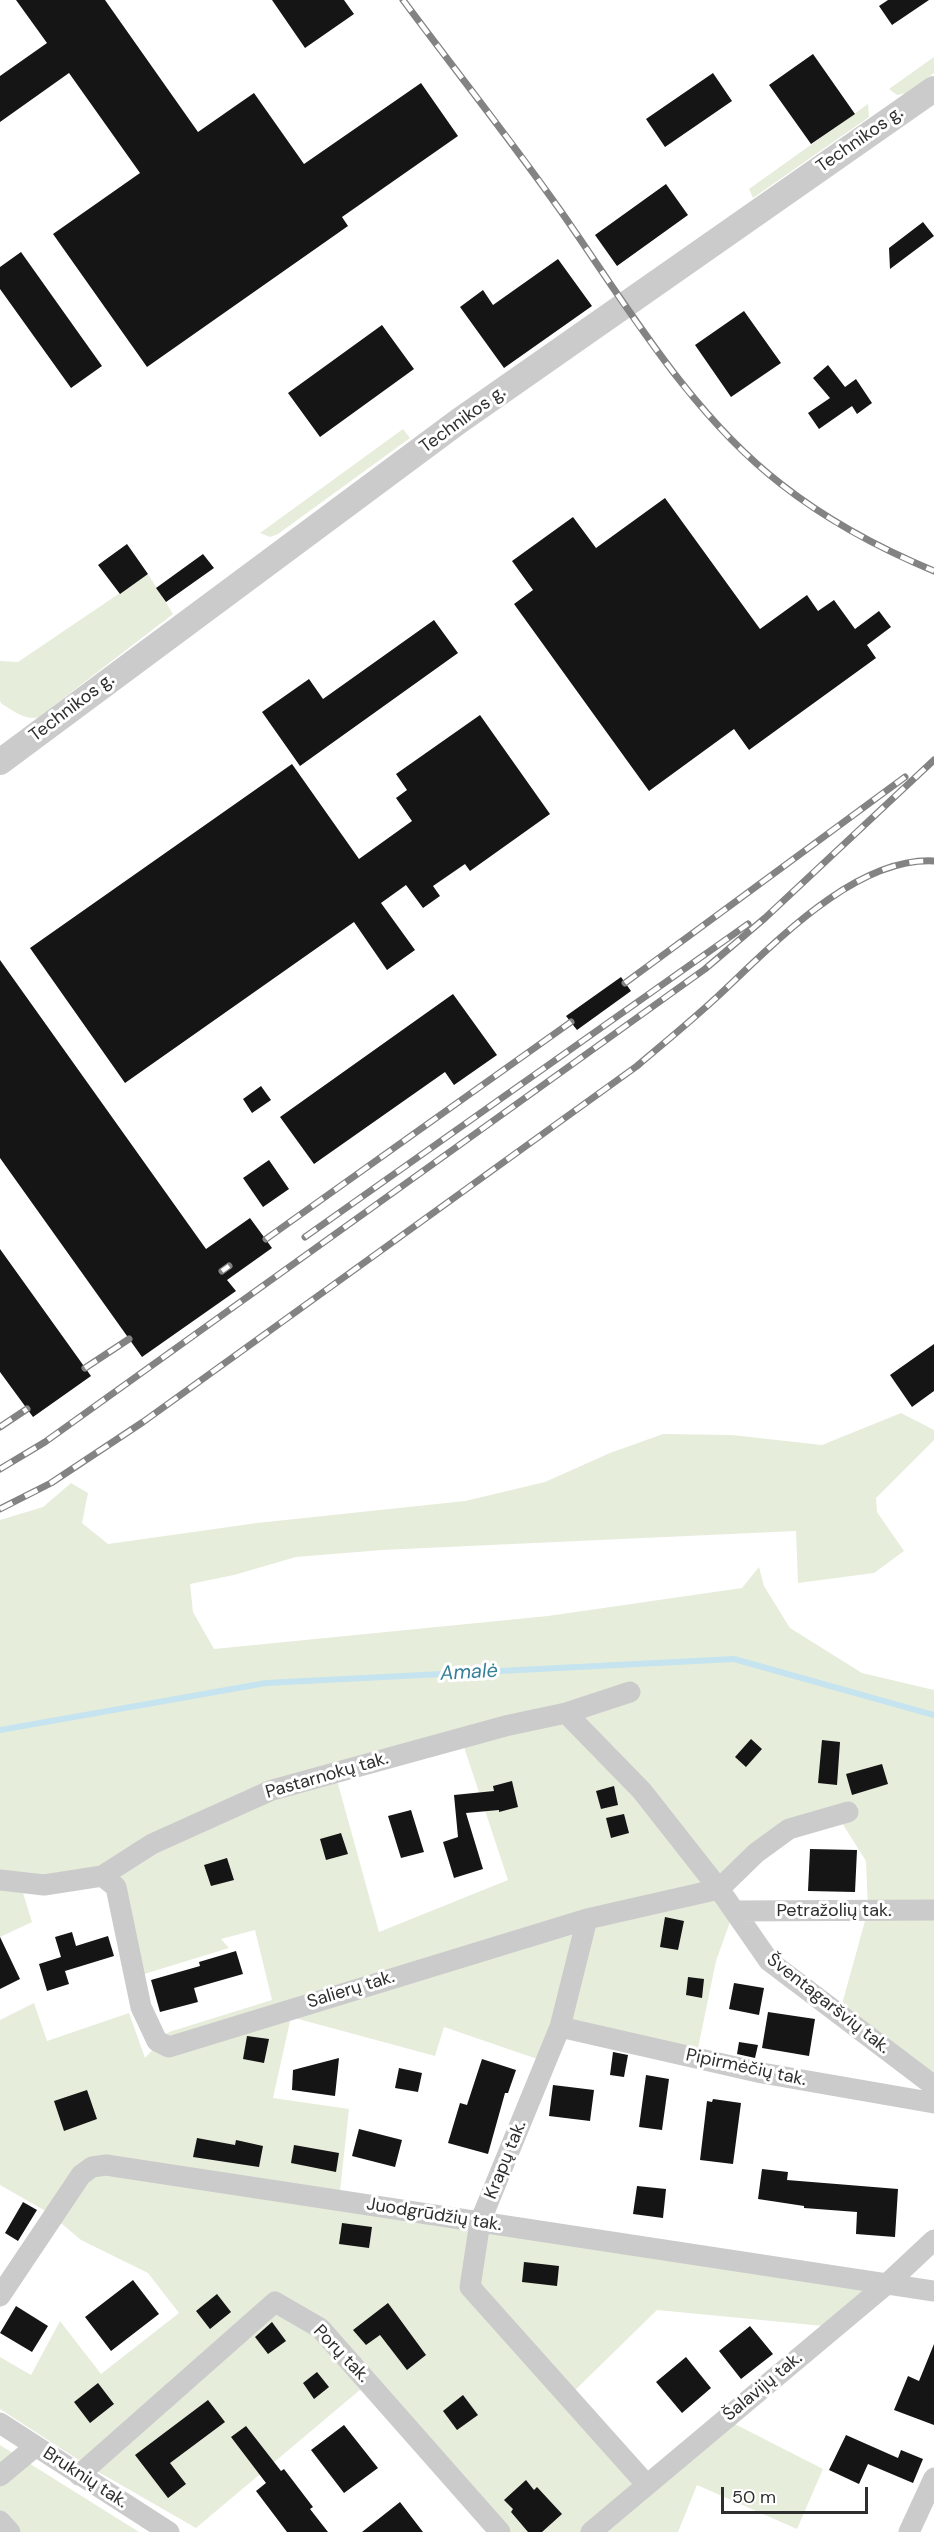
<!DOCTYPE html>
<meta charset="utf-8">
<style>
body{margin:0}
#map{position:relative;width:934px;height:2532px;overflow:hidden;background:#fff;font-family:"DM Sans",sans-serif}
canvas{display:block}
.scale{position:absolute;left:721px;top:2487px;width:147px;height:27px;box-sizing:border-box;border:3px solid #2e2e2e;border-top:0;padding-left:8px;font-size:18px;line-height:21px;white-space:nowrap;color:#2e2e2e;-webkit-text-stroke:4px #fff;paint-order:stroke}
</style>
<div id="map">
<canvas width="934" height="2532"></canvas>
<div class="scale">50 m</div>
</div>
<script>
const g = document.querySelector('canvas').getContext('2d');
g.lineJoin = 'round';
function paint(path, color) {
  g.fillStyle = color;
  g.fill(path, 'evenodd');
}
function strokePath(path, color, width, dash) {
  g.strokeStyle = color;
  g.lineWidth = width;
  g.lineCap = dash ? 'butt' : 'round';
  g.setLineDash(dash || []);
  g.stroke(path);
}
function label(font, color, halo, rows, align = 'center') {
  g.font = font + ' "DM Sans",sans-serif';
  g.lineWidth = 6;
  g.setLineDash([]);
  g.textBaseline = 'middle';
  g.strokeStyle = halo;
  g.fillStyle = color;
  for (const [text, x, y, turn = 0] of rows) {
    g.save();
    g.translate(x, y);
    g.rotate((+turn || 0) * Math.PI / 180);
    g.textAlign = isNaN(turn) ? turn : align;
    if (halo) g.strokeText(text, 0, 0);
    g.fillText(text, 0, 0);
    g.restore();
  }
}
const green = new Path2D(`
 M934 57V73L907 93 897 95 889 89Z
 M868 104 869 117 753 198 749 189Z
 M403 429 410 438 278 534 270 537 260 533Z
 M148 574 173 614 39 717C25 721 14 711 2 704L0 701V661L18 662Z
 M901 1413 934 1430V1440L876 1498 877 1512 904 1551 874 1573 798 1583 796 1531 382 1550 296 1557 234 1575 190 1584 193 1612 214 1649 548 1616 742 1588 759 1567 764 1586 790 1628 862 1673 934 1690V2086L839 2015 868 1910 866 1861 837 1815 789 1829 719 1888 734 1911 716 1961 696 2058 560 2027 546 2062 444 2027 435 2056 291 2017 273 2098 349 2109 339 2200 888 2283 834 2327 657 2310 568 2397 647 2485 725 2419 823 2469 797 2529 697 2485 678 2532H499L482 2527 361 2389 196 2528 88 2466 0 2409V2357L31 2375 60 2321 101 2374 179 2313 148 2273 81 2240 49 2213 0 2185V2020L34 2003 47 2041 129 2013 145 2058 169 2032 272 2000 255 1930 221 1939 229 1948 141 1975 116 1868 20 1883 32 1922 0 1937V1520L43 1507 71 1483 88 1493 82 1523 108 1544 257 1523 465 1501 545 1482 610 1453 663 1434 732 1435 822 1445ZM461 1738 508 1880 379 1932 335 1773Z
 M0 2445 139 2532H20L0 2511Z`);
const stream = new Path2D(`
 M0 1730 266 1683 734 1659 934 1715`);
const building = new Path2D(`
 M16 0H105L198 132 254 93 304 164 421 83 458 136 342 217 348 226 147 367 53 234 140 173 69 73 0 122V76L47 43Z
 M272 0H344L354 14 305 48Z
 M888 0H929L892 25 879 6Z
 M813 54 855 114 811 144 769 85Z
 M713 73 732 101 665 147 646 119Z
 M666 184 688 215 617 266 595 235Z
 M923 222 934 236 890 269 889 248Z
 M21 252 102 366 71 388 0 289V267Z
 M558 259 592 306 504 368 460 307 483 290 493 305Z
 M744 311 781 363 731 397 695 345Z
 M382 325 414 369 320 437 288 393Z
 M828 365 845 387 856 379 872 403 857 414 852 406 819 429 808 413 830 398 813 378Z
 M665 498 760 629 807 595 818 611 834 600 855 629 879 611 891 627 867 645 876 658 749 750 734 729 649 791 514 604 533 590 512 561 573 517 596 548Z
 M127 544 148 574 120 594 98 565Z
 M203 554 214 568 166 602 156 588Z
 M434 620 458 653 300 766 262 712 309 679 323 699Z
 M480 715 550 814 470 871 465 864 433 886 440 896 423 908 406 885 381 903 415 950 387 970 354 922 125 1083 30 948 292 764 359 859 412 821 396 798 407 790 396 774Z
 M0 960 206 1249 250 1218 272 1248 227 1280 236 1291 142 1357 0 1158Z
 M621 977 631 991 577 1030 566 1016Z
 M453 994 497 1055 454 1085 445 1072 314 1164 280 1117Z
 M261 1086 271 1100 252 1113 243 1099Z
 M269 1160 289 1189 263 1207 243 1178Z
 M0 1249 91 1376 33 1417 0 1372Z
 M934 1344V1391L912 1407 890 1375Z
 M751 1739 762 1749 746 1767 735 1757Z
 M822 1740 840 1742 837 1785 818 1783Z
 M882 1764 888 1784 852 1795 846 1774Z
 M512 1781 518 1807 499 1812V1810L466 1813 483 1869 454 1878 443 1842 458 1837 454 1795 494 1791 493 1786Z
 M614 1786 618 1805 601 1809 596 1791Z
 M411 1810 424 1852 401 1858 388 1816Z
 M624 1814 629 1833 611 1838 606 1818Z
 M341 1833 348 1854 326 1860 320 1839Z
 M810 1849 857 1850 855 1892 808 1891Z
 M227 1858 234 1880 211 1886 204 1865Z
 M665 1917 684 1921 678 1950 660 1947Z
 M72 1932 76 1946 108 1936 114 1956 65 1971 64 1968 69 1984 47 1991 39 1964 61 1957 55 1937Z
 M0 1937 20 1979 0 1989Z
 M236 1951 243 1974 194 1988 198 2002 160 2012 151 1980 200 1966 199 1962Z
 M688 1977 704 1979 702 1998 686 1995Z
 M734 1983 764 1988 759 2015 729 2009Z
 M768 2012 815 2019 809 2056 762 2048Z
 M247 2036 269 2039 264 2063 243 2059Z
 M739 2042 758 2045 755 2058 737 2054Z
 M613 2052 628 2055 624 2077 610 2075Z
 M339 2058 335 2096 292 2090 293 2070Z
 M482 2059 516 2070 508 2093H505L488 2154 448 2143 460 2103 467 2105Z
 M399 2068 422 2073 418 2092 395 2088Z
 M646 2075 669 2079 662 2130 639 2127Z
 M553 2085 594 2090 590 2121 549 2116Z
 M87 2090 97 2119 64 2131 54 2101Z
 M713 2099 741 2103 733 2164 700 2160 707 2101 712 2102Z
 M359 2129 402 2140 395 2167 352 2156Z
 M197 2138 235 2145 236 2140 263 2146 259 2167 193 2157Z
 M294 2145 339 2153 336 2172 291 2163Z
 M762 2169 788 2172 787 2180 898 2189 895 2237 856 2234 857 2212 804 2208V2206L758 2199Z
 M637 2186 666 2189 663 2218 633 2214Z
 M23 2202 37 2210 18 2241 5 2233Z
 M342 2223 372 2227 369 2248 339 2244Z
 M524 2262 559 2266 557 2286 522 2282Z
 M133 2280 159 2314 111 2351 85 2317Z
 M217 2294 231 2312 210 2329 196 2311Z
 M388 2303 426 2355 407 2370 380 2335 366 2345 353 2330Z
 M16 2306 48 2326 32 2352 0 2333Z
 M272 2322 286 2341 268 2354 255 2337Z
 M750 2326 773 2354 741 2379 719 2351Z
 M934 2344V2425L894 2410 908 2376 919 2381Z
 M686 2357 711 2388 682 2413 656 2382Z
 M317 2372 329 2387 314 2399 303 2383Z
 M98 2383 114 2404 90 2423 74 2402Z
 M463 2395 478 2415 457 2430 443 2411Z
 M208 2400 225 2422 170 2463 186 2484 168 2498 135 2455Z
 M344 2425 378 2468 344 2493 311 2450Z
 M246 2426 281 2471 284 2469 313 2507 310 2509 328 2532H287L256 2491 266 2483 231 2437Z
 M846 2435 898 2458 901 2450 923 2459 913 2483 868 2464 859 2484 829 2470Z
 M526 2480 534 2490 537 2487 562 2514 542 2532H528L511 2512 513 2509 504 2500Z
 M400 2502 423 2532H362Z`);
const minor = new Path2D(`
 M848 1812 789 1829 756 1853 719 1889 769 1961 934 2086
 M102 1876 116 1887 141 2007 157 2041 169 2047 587 1919 719 1889 642 1791 566 1713
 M0 1880 44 1885 102 1876 152 1844 272 1790 505 1726 566 1713 630 1692
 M734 1911 934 1910
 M587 1919 560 2027 480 2222 470 2287 647 2485
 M560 2027 762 2073 934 2103
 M0 2296 81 2175 92 2167 106 2165 934 2291
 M0 2423 169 2532
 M79 2475 275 2302 320 2328 500 2532
 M0 2476 36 2446
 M0 2521 10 2532
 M591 2532 888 2283 934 2240
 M909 2532 934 2478`);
const tertiary = new Path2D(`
 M0 762 459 421 934 89`);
const rail = new Path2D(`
 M403 0C455 70 510 139 560 210 625 303 690 414 781 484 828 521 879 548 934 571
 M625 983 905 777
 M305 1237 748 924
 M266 1239 571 1022
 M222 1271 229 1266
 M85 1368 129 1339
 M0 1427 27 1409
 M0 1469 45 1442 705 969 765 918 934 760
 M0 1509 51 1483 143 1422 637 1066C664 1043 691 1021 717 997 772 946 854 857 934 861`);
const streetNames = [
 ["Technikos g.",860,140,-35],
 ["Technikos g.",463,420,-36],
 ["Technikos g.",72,708,-37],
 ["Pastarnokų tak.",327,1776,-16],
 ["Petražolių tak.",834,1911],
 ["Salierų tak.",351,1990,-17],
 ["Šventagaršvių tak.",828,2004,38],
 ["Pipirmėčių tak.",746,2068,12],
 ["Krapų tak.",506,2160,-68],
 ["Juodgrūdžių tak.",434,2215,9],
 ["Porų tak.",341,2354,46],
 ["Šalavijų tak.",763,2387,-40],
 ["Bruknių tak.",85,2478,33]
];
const waterNames = [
 ["Amalė",469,1673,-3]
];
paint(green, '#e7eddb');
strokePath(stream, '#c5e4ef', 6);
paint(building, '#151515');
strokePath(minor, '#cbcbcb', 21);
strokePath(tertiary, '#cbcbcb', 26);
strokePath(rail, '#838383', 7);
strokePath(rail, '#fff', 4.5, [14]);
label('18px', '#2e2e2e', '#fff', streetNames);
label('italic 20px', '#357f98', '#fff', waterNames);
</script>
